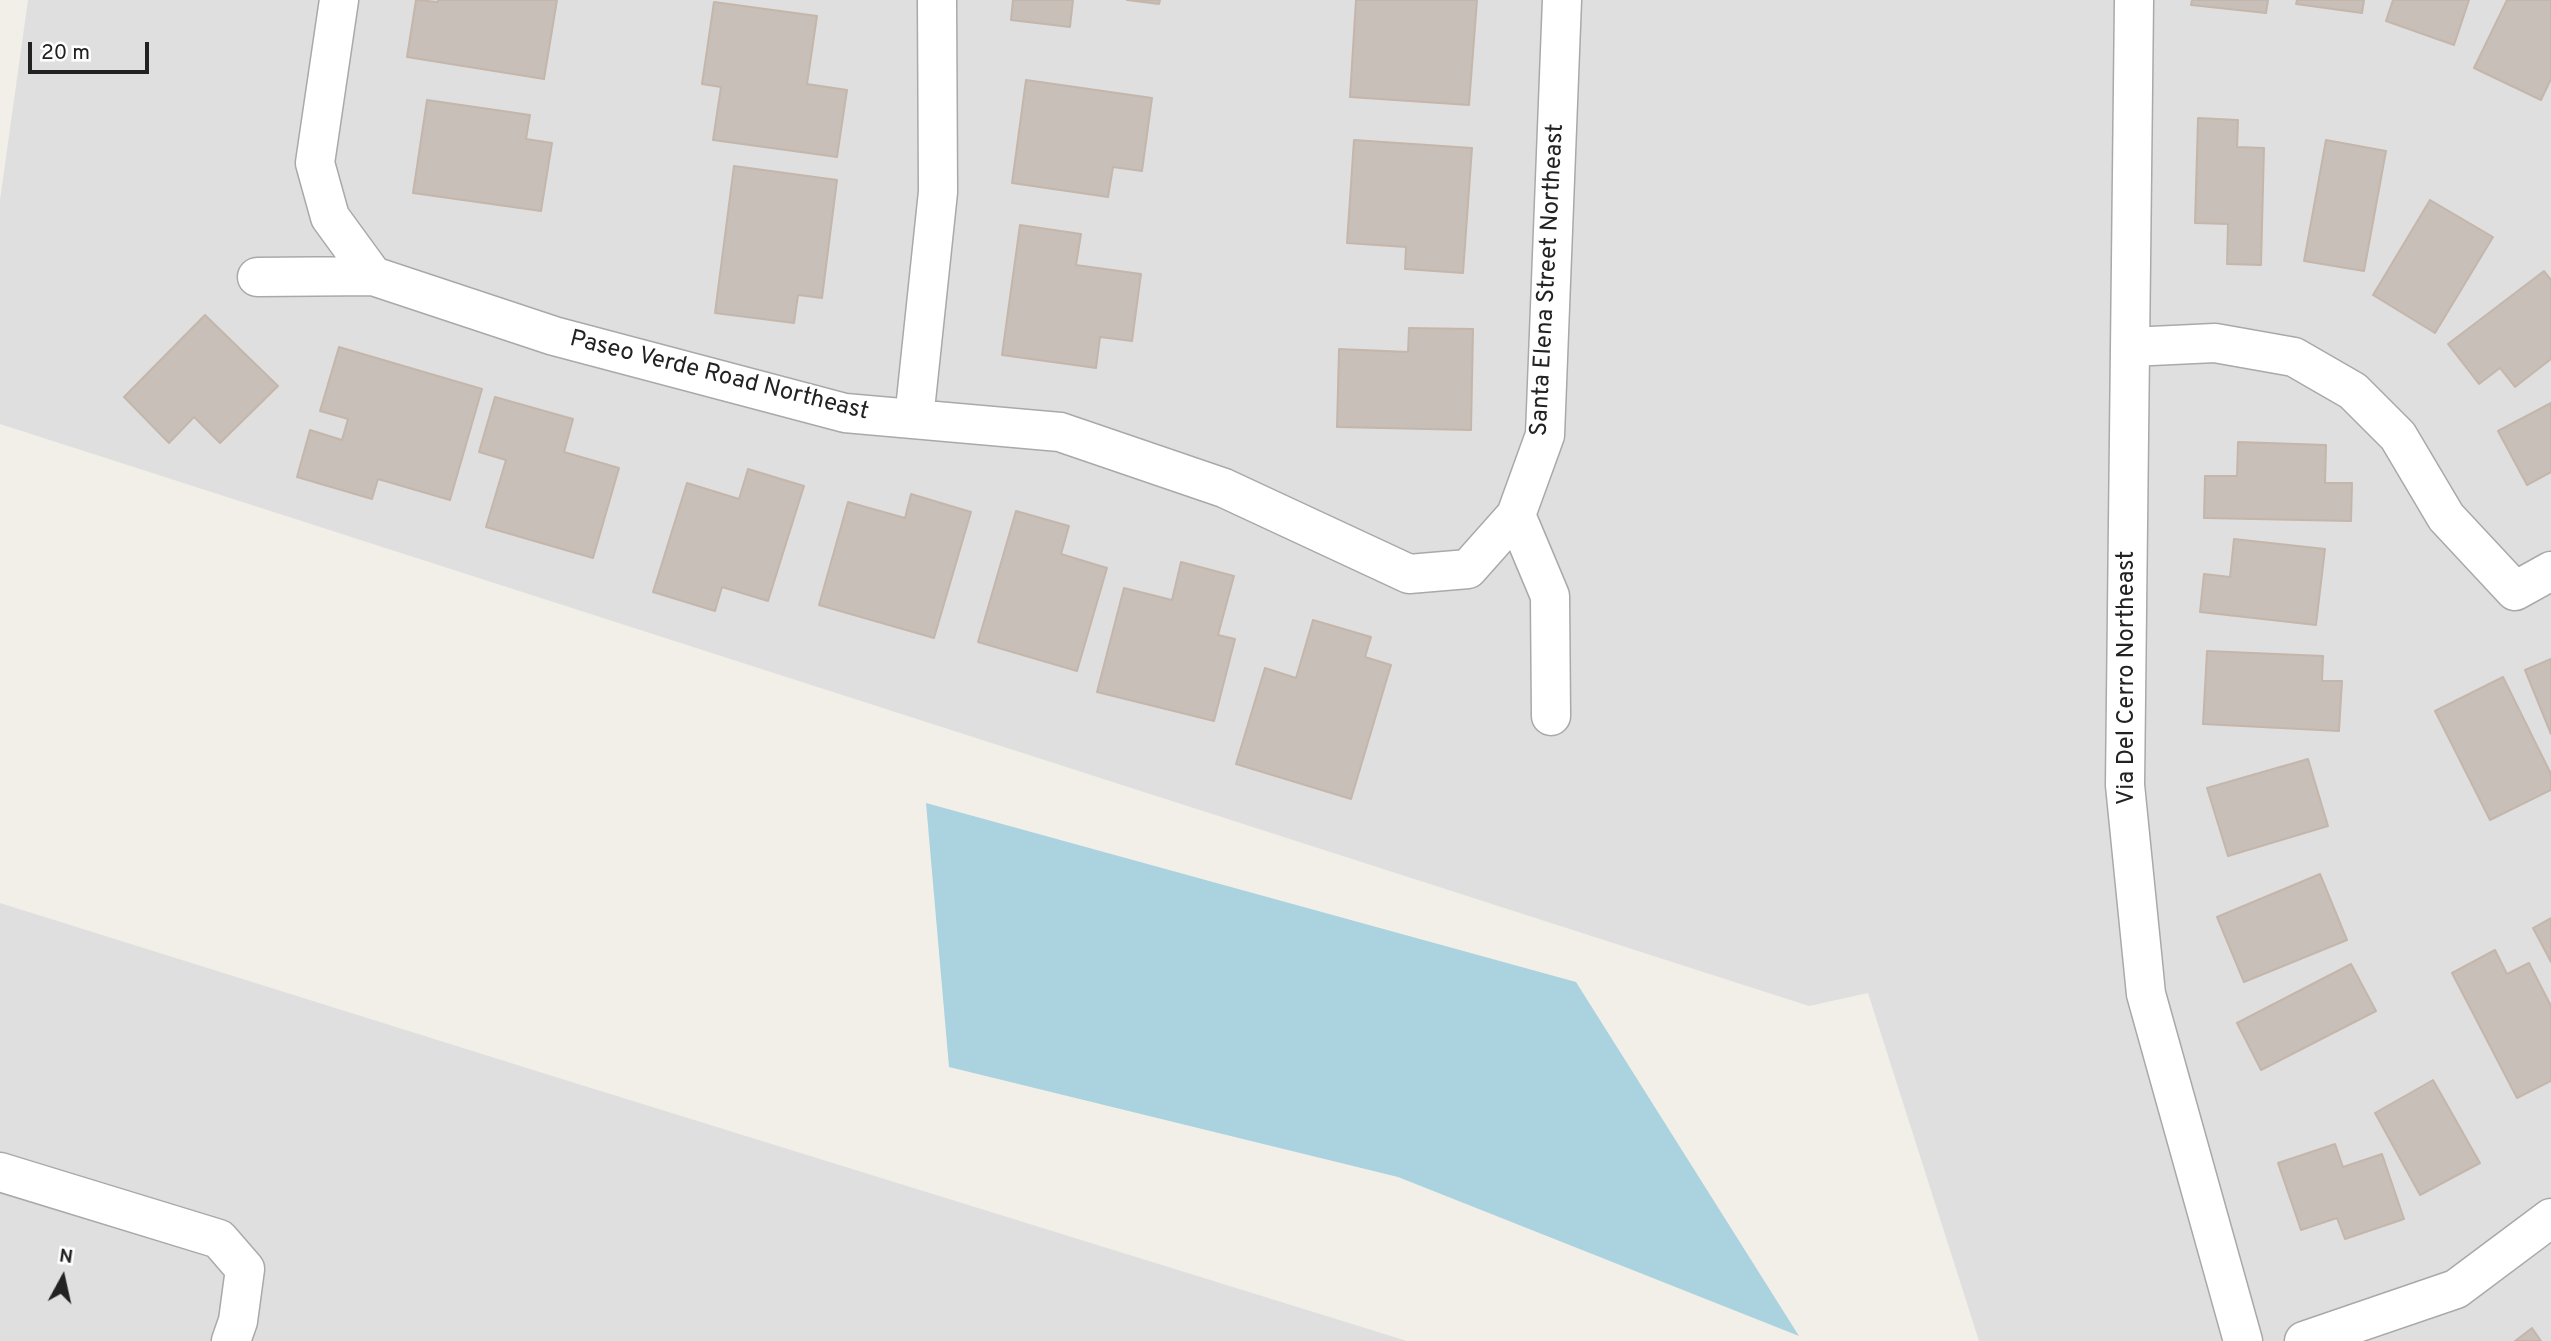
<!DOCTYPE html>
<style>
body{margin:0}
#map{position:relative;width:2551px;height:1341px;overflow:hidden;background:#f2efe9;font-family:Overpass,sans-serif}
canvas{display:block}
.north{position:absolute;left:28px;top:1243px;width:70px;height:70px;-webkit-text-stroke:5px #fff;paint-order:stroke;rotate:8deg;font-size:19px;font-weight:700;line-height:28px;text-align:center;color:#222}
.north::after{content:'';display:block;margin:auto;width:24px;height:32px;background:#222;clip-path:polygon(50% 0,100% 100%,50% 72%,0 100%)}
.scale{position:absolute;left:28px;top:42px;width:121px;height:32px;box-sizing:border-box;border:4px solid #222;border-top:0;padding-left:9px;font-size:21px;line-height:24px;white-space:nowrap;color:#222;-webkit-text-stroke:5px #fff;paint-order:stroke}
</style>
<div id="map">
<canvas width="2551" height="1341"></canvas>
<div class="north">N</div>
<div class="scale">20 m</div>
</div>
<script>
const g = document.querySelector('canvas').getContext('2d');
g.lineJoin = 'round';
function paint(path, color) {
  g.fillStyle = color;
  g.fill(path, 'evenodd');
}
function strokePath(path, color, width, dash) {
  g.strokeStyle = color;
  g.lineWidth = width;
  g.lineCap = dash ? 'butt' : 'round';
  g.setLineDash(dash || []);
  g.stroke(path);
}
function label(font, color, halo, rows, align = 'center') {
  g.font = font + ' Overpass,sans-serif';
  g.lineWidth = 5;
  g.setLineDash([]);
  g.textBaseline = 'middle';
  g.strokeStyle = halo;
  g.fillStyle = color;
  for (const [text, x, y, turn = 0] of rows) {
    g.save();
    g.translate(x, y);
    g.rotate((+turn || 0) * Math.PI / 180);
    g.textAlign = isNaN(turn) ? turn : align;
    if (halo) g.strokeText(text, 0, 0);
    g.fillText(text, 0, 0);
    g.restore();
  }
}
const residential = new Path2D(`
 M28 0H2551V1341H1979L1868 993 1809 1006 0 424V200Z
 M0 903 562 1079 1407 1341H0Z`);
const water = new Path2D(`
 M926 803 1576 982 1799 1336 1398 1177 949 1067Z`);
const building = new Path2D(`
 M416 0 438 2V0H557L544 79 407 57Z
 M1013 0H1073L1070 27 1011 20Z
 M1127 0H1160L1159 4Z
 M1356 0H1477L1469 105 1350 97Z
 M2192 0H2268L2266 13 2191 5Z
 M2297 0H2364L2362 13 2296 4Z
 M2393 0H2469L2454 45 2386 21Z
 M2507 0H2551V79L2541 100 2474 68Z
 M714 2 817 16 807 84 847 90 837 157 713 140 721 87 702 84Z
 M1026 80 1152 98 1142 171 1113 167 1108 197 1012 183Z
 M427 100 530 115 526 139 552 143 541 211 413 193Z
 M2198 118 2238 120 2237 147 2264 148 2261 265 2227 264 2228 224 2195 223Z
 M1354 140 1472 148 1463 273 1405 269 1406 247 1347 243Z
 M2326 140 2386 151 2364 271 2304 261Z
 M734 166 837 180 822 298 798 295 794 323 715 313Z
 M2430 200 2493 237 2435 333 2373 295Z
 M1020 225 1081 234 1076 265 1141 274 1132 341 1100 337 1096 368 1002 355Z
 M2544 271 2551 280V359L2515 387 2500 368 2479 384 2448 344Z
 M205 315 278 386 220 443 194 417 169 443 124 397Z
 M1409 328 1473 329 1471 430 1337 427 1339 349 1408 352Z
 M339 347 482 389 450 500 378 479 372 499 297 477 310 430 342 440 348 419 320 411Z
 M495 397 573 419 564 452 619 468 593 558 486 527 506 460 479 452Z
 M2551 403V472L2527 485 2498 431Z
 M2238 442 2326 445 2325 483H2352L2351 521 2204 518 2205 476H2237Z
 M748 469 804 486 768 601 722 587 715 611 653 592 687 483 739 499Z
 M911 494 971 512 934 638 819 605 848 502 905 518Z
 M1016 511 1069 526 1061 554 1107 568 1077 671 978 642Z
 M2234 539 2325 549 2316 625 2200 612 2204 574 2230 577Z
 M1181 562 1234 576 1218 635 1235 639 1214 721 1097 692 1124 588 1172 600Z
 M1313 620 1371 637 1365 657 1391 665 1351 799 1236 764 1265 668 1296 678Z
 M2207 651 2323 656 2322 681H2342L2339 731 2203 724Z
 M2551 659V734L2525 670Z
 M2503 677 2551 774V790L2490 820 2435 711Z
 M2308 759 2328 826 2228 856 2207 788Z
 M2320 874 2347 940 2244 982 2217 917Z
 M2551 918V962L2533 928Z
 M2495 950 2507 974 2529 963 2551 1006V1081L2517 1098 2452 973Z
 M2351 964 2376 1011 2261 1070 2237 1023Z
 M2433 1080 2480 1163 2420 1195 2375 1113Z
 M2335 1144 2343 1167 2382 1154 2404 1219 2345 1239 2337 1218 2301 1230 2278 1163Z
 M2532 1328 2541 1341H2515Z`);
const minor = new Path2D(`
 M339 0 315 163 330 217 373 276
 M2134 0 2125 785 2146 994 2243 1341
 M257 277 373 276 554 336 845 413 1060 432 1224 488 1409 574 1468 569 1516 515
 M2130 347 2215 343 2294 357 2353 391 2398 436 2446 517 2515 591 2551 571
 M914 419 938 192 937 0
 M1551 716 1550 596 1516 515 1545 435 1562 0
 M0 1172 219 1239 245 1269 238 1321 231 1341
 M2304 1341 2456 1289 2551 1218`);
const streetNames = [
 ["Santa Elena Street Northeast",1549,280,-87],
 ["Paseo Verde Road Northeast",719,377,14],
 ["Via Del Cerro Northeast",2128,678,-90]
];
paint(residential, '#e0dfdf');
paint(water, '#aad3df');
paint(building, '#c7bfb8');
strokePath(building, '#c4b6ab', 2);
strokePath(minor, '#a9a9a9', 41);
strokePath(minor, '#fff', 38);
label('24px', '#222', '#fff', streetNames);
</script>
